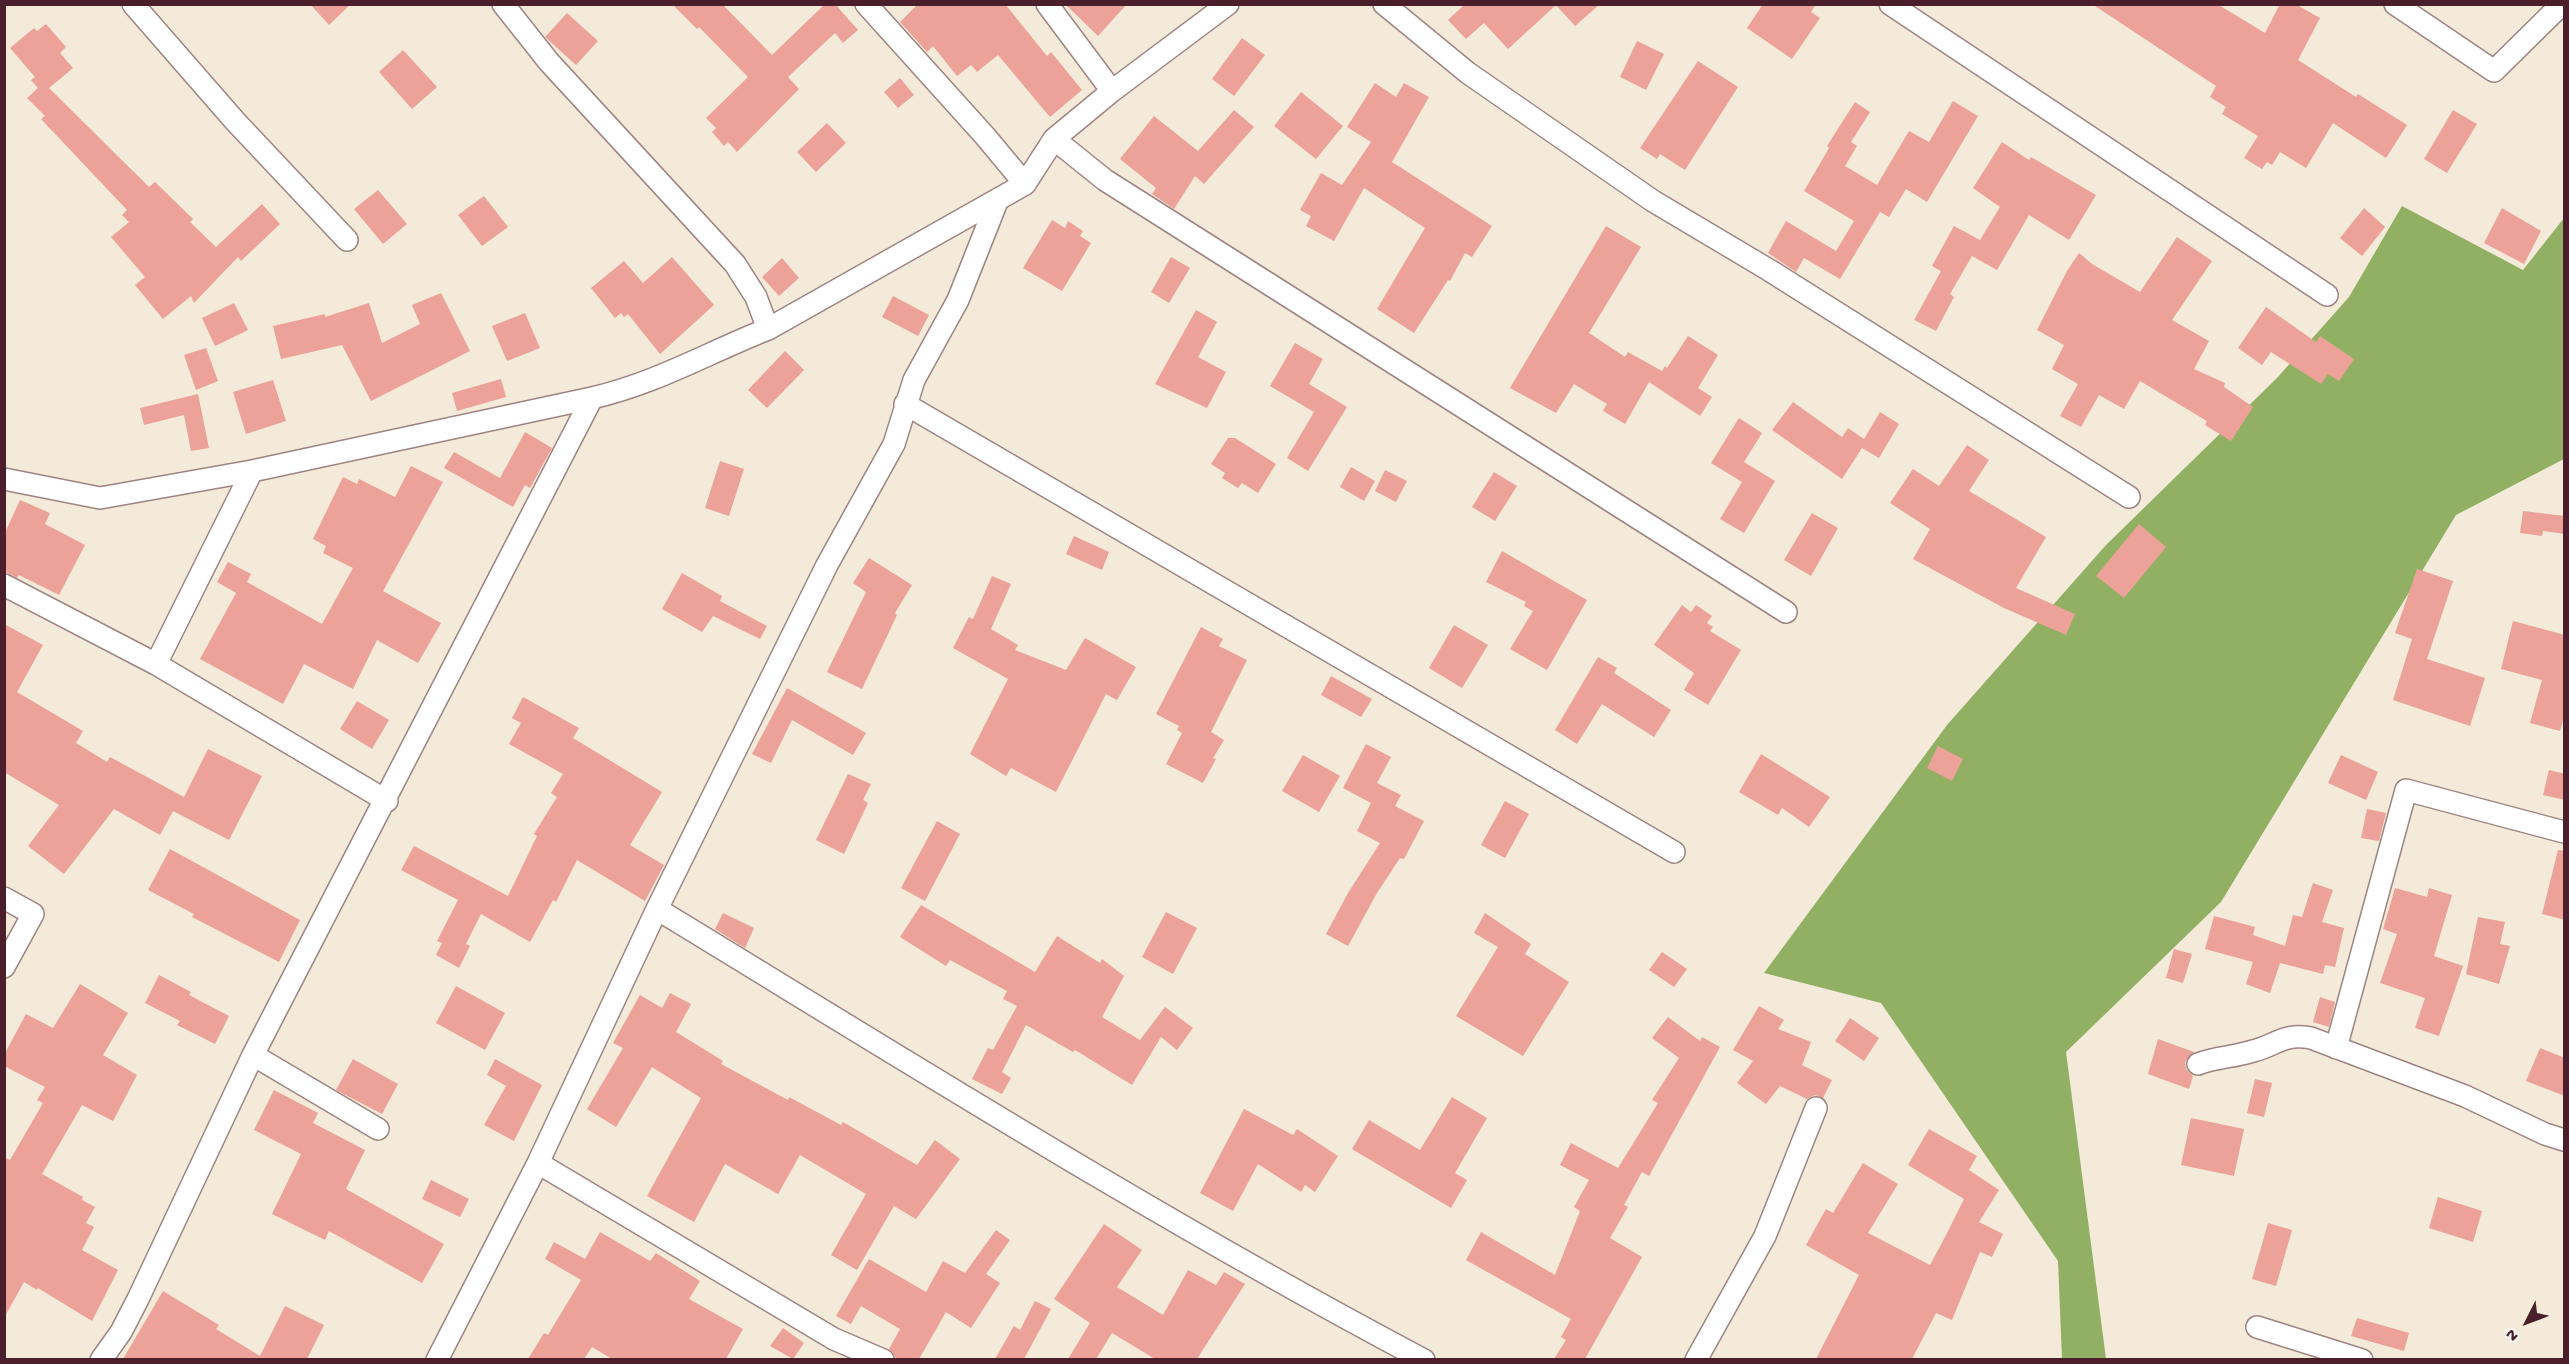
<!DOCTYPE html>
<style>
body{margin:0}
#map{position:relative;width:2569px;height:1364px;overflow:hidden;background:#f3ead9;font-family:"Gochi Hand",sans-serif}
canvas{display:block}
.frame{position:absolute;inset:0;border:6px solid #4a1f2b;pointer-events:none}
.north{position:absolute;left:2497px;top:1292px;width:60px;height:60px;-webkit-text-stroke:4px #f6f6f2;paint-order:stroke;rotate:228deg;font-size:16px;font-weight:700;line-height:24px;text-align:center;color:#4a1f2b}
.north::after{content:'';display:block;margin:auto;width:21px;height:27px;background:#4a1f2b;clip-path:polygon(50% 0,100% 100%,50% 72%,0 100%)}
</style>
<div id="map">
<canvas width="2569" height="1364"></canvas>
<div class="frame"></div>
<div class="north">N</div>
</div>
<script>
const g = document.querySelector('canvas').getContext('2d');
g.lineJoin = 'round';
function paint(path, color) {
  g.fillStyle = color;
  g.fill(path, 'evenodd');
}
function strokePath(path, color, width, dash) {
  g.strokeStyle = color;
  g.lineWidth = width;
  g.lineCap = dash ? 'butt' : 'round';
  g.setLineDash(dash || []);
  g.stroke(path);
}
const forest = new Path2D(`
 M2402 206 2523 270 2564 218V459L2456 515 2221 902 2066 1052 2106 1359H2062L2058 1261 1881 1003 1764 973 1947 725 2106 545 2277 378 2349 297Z`);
const building = new Path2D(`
 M310 4H351L329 25Z
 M672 4H722L772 55 825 4H835L858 30 843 43 835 33 788 77 799 89 737 152 728 142 724 146 712 132 716 128 706 118 748 77 699 27 697 29Z
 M918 4H1005L1047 56 1051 52 1082 90 1050 117 998 55 977 72 971 65 957 76 933 46 927 52 900 22Z
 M1065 4H1127L1098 36Z
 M1465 4H1600L1575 26 1556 5 1508 49 1484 23 1466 39 1448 20Z
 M1763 4H1816L1811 12 1820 18 1792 59 1747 28Z
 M2092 4H2217L2265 33 2280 4H2295L2320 18 2298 60 2356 97 2358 94 2407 125 2386 158 2333 123 2306 168 2280 152 2272 165 2267 162 2262 169 2244 158 2258 136 2222 114 2226 107 2210 97 2216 86Z
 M567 13 598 41 576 65 545 37Z
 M46 24 66 47 60 53 73 68 49 88 149 187 155 182 193 219 190 222 216 247 262 204 280 224 241 261 238 257 194 303 191 296 163 319 135 285 145 277 111 237 129 222 122 215 127 210 41 119 45 116 27 98 38 88 31 80 35 77 10 48 34 28 37 31Z
 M1242 38 1265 55 1234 96 1212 79Z
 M1637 41 1664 54 1646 90 1620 77Z
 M403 50 437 87 412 109 379 72Z
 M1698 61 1738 87 1685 170 1660 154 1657 159 1640 148Z
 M900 78 914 95 898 108 884 92Z
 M1375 83 1396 97 1404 83 1429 97 1392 162 1492 226 1472 257 1465 253 1450 281 1448 280 1414 333 1377 309 1425 228 1364 188 1334 241 1306 226 1311 216 1300 210 1321 173 1342 185 1371 142 1347 127Z
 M1301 92 1343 126 1316 159 1274 126Z
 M1953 101 1978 116 1927 202 1906 189 1889 217 1880 212 1840 279 1804 258 1796 272 1768 253 1786 221 1836 251 1854 221 1804 191 1829 148 1827 146 1855 102 1870 112 1851 142 1857 146 1845 166 1877 185 1909 131 1929 142Z
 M1234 110 1254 127 1204 184 1195 176 1174 209 1152 194 1156 188 1120 159 1154 116 1198 151Z
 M2453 110 2477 124 2447 173 2424 159Z
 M827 123 846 143 816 172 797 152Z
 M2002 142 2029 160 2031 157 2096 195 2069 240 2029 215 1997 270 1972 256 1950 294 1954 297 1936 331 1914 320 1941 271 1932 266 1954 226 1980 240 2000 207 1973 188Z
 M378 190 407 224 383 244 354 209Z
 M484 196 508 227 482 246 458 215Z
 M2364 208 2385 227 2362 256 2340 238Z
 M2502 208 2541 231 2524 264 2484 243Z
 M1052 220 1065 228 1068 221 1083 231 1080 236 1091 243 1062 291 1023 268Z
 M1606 226 1641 247 1589 333 1625 357 1628 352 1662 371 1665 366 1667 368 1688 336 1718 355 1698 388 1712 397 1700 416 1649 382 1625 424 1603 411 1607 404 1574 384 1556 413 1510 388Z
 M2177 237 2212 261 2172 320 2209 341 2194 369 2225 383 2224 387 2253 407 2231 441 2205 425 2207 421 2140 381 2124 409 2099 395 2081 427 2060 416 2078 384 2052 369 2064 345 2037 330 2067 271 2079 253 2092 264 2140 292Z
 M672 257 714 305 660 354 628 314 624 317 621 313 615 318 591 288 624 261 643 283Z
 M1171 257 1190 268 1169 303 1151 292Z
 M782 258 799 278 779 296 762 277Z
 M441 293 470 351 371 401 342 345 281 359 273 326 325 314V317L369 303 382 343 420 324 412 305Z
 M893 296 929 315 918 336 882 317Z
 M234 303 248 330 215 346 202 318Z
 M2266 307 2316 342 2320 336 2354 359 2339 381 2328 374 2321 384 2271 352 2262 365 2238 348Z
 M1196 310 1217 322 1198 357 1226 372 1207 408 1155 384Z
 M525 313 540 348 507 361 492 326Z
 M1295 343 1323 359 1309 384 1347 407 1308 471 1287 458 1314 412 1270 386Z
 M206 348 218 381 196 390 184 355Z
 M785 351 804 370 767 408 748 390Z
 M501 379 506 397 457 411 452 393Z
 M273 380 286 421 246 434 233 392Z
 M198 394 209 448 191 451 184 415 144 425 140 408Z
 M1793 402 1842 437 1848 428 1864 439 1880 412 1899 424 1879 458 1862 448 1842 479 1772 430Z
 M1739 418 1762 433 1744 462 1775 481 1744 533 1720 519 1742 482 1711 463Z
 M525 432 552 448 530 488 525 485 513 507 444 468 454 452 500 478Z
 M1228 438H1235L1276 464 1258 493 1242 483 1238 488 1222 478 1225 473 1211 464Z
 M1967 445 1989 460 1969 491 2046 537 2016 588 2075 614 2066 635 2004 608 1913 559 1930 529 1890 503 1913 469 1939 486Z
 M720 461 744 469 729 516 705 508Z
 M411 466 443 482 383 591 441 623 418 663 377 640 353 689 304 664 283 704 200 659 236 593 217 582 228 562 251 574 247 582 322 624 353 568 323 553 326 546 313 539 343 477 357 484 359 479 395 497Z
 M1351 467 1375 481 1364 501 1340 487Z
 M1385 470 1407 481 1396 502 1375 491Z
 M1494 472 1517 486 1495 521 1472 507Z
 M20 500 50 513 45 524 85 545 59 595 19 575 17 578 4 571V535Z
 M2523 511 2565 516V534L2543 531 2542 536 2520 533Z
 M1812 513 1838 528 1811 576 1784 560Z
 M2139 524 2166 547 2124 598 2096 576Z
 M1074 536 1109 552 1102 570 1066 554Z
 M1502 551 1587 600 1547 670 1510 649 1533 611 1524 606 1526 602 1486 582Z
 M869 558 912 585 895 613 897 615 862 689 827 672 866 592 853 583Z
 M2417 569 2453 581 2427 659 2485 678 2470 726 2393 700 2412 639 2395 633Z
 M682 573 722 596 720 601 767 626 760 639 713 616 702 632 662 609Z
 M992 576 1011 584 991 629 1018 645 1015 650 1066 670 1085 638 1136 667 1117 700 1106 694 1056 792 1011 768 1006 776 970 754 1008 679 953 648 969 617 973 619Z
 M1682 605 1691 612 1696 605 1712 616 1707 623 1713 627 1710 631 1741 650 1708 705 1684 690 1694 673 1654 645Z
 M2513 621 2565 635V713L2560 731 2530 723 2542 680 2501 669Z
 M4 624 43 645 17 692 83 731 76 743 107 762 110 757 184 797 208 749 262 776 229 840 173 811 160 835 114 809 64 874 28 846 59 805 4 772Z
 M1454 625 1488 645 1462 688 1429 668Z
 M1201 627 1223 639 1219 646 1247 660 1211 732 1224 740 1213 758 1216 759 1203 783 1166 764 1182 733 1177 730 1179 726 1156 714Z
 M1598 657 1617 668 1614 673 1671 710 1654 737 1602 704 1577 744 1555 730Z
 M1331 676 1372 699 1361 717 1321 695Z
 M787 688 866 733 853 755 792 720 771 763 752 754Z
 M523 697 579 728 573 738 662 792 630 845 664 865 645 901 577 860 556 902 553 900 530 942 481 914 466 944 470 946 459 968 436 955 442 943 437 941 458 900 401 870 414 846 508 896 537 836 534 834 557 797 551 793 563 774 509 744 521 723 512 718Z
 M357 701 389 720 372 749 340 729Z
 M1366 744 1391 757 1377 783 1401 795 1395 806 1424 821 1404 859 1400 858 1377 893 1348 946 1326 934 1348 893 1380 843 1357 831 1371 803 1343 788Z
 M1938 746 1963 759 1952 781 1927 768Z
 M1761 754 1830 797 1809 827 1782 808 1778 815 1739 792Z
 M1303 755 1340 776 1319 812 1282 791Z
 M2341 755 2378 772 2366 800 2328 783Z
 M2549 770 2565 774V800L2543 795Z
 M848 774 871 784 863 800 868 803 844 854 816 840Z
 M1505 801 1529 814 1505 858 1481 845Z
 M2367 809 2386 813 2379 841 2361 838Z
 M937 821 960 834 925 901 901 888Z
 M170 849 300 920 279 962 192 917 194 914 148 890Z
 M2558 850 2565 851V920L2542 914Z
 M2313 883 2333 890 2322 922 2344 928 2335 967 2325 965 2323 974 2280 963 2270 993 2246 984 2253 962 2205 949 2214 916 2255 927 2253 935 2285 946 2293 915 2302 917Z
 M2395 888 2427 897 2429 888 2452 895 2434 956 2463 966 2439 1036 2415 1028 2425 998 2380 983 2397 934 2383 929Z
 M921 905 1035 972 1057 936 1100 963 1102 959 1124 976 1102 1017 1140 1040 1165 1007 1193 1028 1177 1050 1161 1037 1132 1085 1075 1050 1073 1052 1026 1025 1002 1072 1011 1078 1002 1094 972 1079 988 1048 993 1050 1017 1006 1003 999 1007 991 950 960 946 966 900 937Z
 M1166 912 1197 928 1173 974 1142 957Z
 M723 913 754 928 745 948 715 929Z
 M1485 913 1531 944 1525 954 1569 982 1523 1056 1456 1016 1498 947 1474 933Z
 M2478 917 2505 922 2500 944 2510 946 2499 984 2466 974Z
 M2174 949 2192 954 2183 983 2166 978Z
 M1662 952 1687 969 1674 987 1649 970Z
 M159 975 191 992 189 995 229 1016 215 1044 177 1025 180 1021 145 1003Z
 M80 984 128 1013 103 1055 137 1075 113 1121 82 1105 42 1174 83 1197 82 1200 95 1207 86 1223 94 1227 82 1250 118 1270 92 1321 38 1288 37 1290 24 1282 4 1318V1157L10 1160 43 1103 37 1100 45 1087 4 1066V1055L26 1014 53 1028Z
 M456 986 505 1013 485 1050 436 1023Z
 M670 993 691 1004 676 1032 723 1061 721 1064 788 1100 789 1097 841 1125 843 1122 917 1165 935 1140 960 1159 916 1219 894 1206 857 1270 831 1255 866 1194 800 1155 778 1194 725 1164 694 1222 647 1196 701 1098 652 1067 616 1127 587 1109 623 1048 613 1043 640 995 662 1008Z
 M2320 997 2335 1002 2329 1027 2313 1022Z
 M1759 1006 1784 1020 1778 1029 1811 1042 1802 1065 1832 1080 1823 1098 1815 1095 1807 1099 1780 1086 1766 1104 1737 1083 1753 1061 1733 1050Z
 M1668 1017 1700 1041 1702 1037 1720 1047 1649 1176 1642 1172 1624 1205 1628 1207 1610 1238 1642 1257 1585 1359H1554L1566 1340 1561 1337 1571 1319 1466 1260 1481 1232 1555 1275 1580 1211 1574 1207 1589 1180 1560 1165 1571 1143 1618 1168 1658 1103 1652 1100 1679 1058 1652 1038Z
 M1850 1018 1879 1038 1864 1061 1835 1041Z
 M2158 1039 2194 1052 2185 1062 2186 1069 2193 1076 2189 1089 2148 1074Z
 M2540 1048 2565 1058V1096L2526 1081Z
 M353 1059 398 1084 382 1114 336 1090Z
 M495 1059 542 1085 514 1141 484 1125 506 1086 487 1075Z
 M2255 1079 2272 1083 2264 1117 2247 1113Z
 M274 1090 318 1113 313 1123 365 1150 346 1189 444 1244 422 1283 329 1231 325 1240 272 1214 301 1154 254 1130Z
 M1452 1097 1487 1118 1455 1173 1467 1180 1451 1208 1352 1149 1369 1120 1420 1150Z
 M1244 1109 1293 1135 1297 1129 1338 1156 1315 1192 1305 1185 1301 1192 1258 1164 1233 1211 1200 1193Z
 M2191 1118 2244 1129 2234 1176 2181 1165Z
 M1929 1129 1977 1156 1969 1170 1999 1190 1979 1222 2003 1234 1992 1257 1980 1252 1952 1320 1936 1313 1912 1359H1816L1859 1275 1806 1245 1826 1209 1833 1213 1863 1163 1898 1184 1868 1233 1930 1265 1945 1237 1964 1199 1908 1165Z
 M431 1180 469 1199 460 1217 422 1199Z
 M2438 1197 2482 1211 2473 1242 2429 1228Z
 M2268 1223 2292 1230 2276 1286 2252 1279Z
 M1104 1224 1142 1250 1117 1287 1163 1315 1188 1270 1216 1285 1224 1272 1245 1284 1197 1359H1155L1112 1333 1096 1359H1068L1090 1323 1054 1299Z
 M996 1230 1010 1240 986 1274 1000 1283 971 1328 946 1312 919 1359 896 1358 889 1349 900 1329 861 1306 851 1324 836 1316 869 1259 926 1292 943 1261 965 1273Z
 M600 1232 650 1261 656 1253 700 1281 689 1299 743 1329 726 1359H612L592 1347 584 1359H528L544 1333 548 1335 581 1280 545 1259 554 1242 585 1259Z
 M163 1291 219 1325 216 1329 260 1356 285 1306 324 1325 307 1359H123Z
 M1035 1301 1051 1309 1024 1359H995L1014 1326 1020 1330Z
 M2357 1318 2409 1333 2404 1351 2351 1336Z
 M783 1328 804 1343 793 1359 770 1346Z`);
const street = new Path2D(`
 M133 4 235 121 347 240
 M503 4 549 62 735 264 756 297 768 329
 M866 4 985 136 1025 184
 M1047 4 1112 91
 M1384 4 1468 73 1653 201 1769 270 2129 497
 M1890 4 2327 295
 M2395 4 2494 71 2562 4
 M1054 139 1105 180 1786 612
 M905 404 1674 852
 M4 479 100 498 252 471 592 398C657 383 707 353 768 329L1025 184 1054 139 1112 91 1228 4
 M4 585 156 664 387 801
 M156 664 252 471
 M4 898 33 914 4 967
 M657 909C910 1063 1161 1221 1424 1360
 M2336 1048 2406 790 2564 832
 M253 1055 592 398
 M2198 1064C2216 1057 2235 1057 2253 1051 2277 1045 2283 1033 2311 1038L2465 1096 2545 1134 2564 1140
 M538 1163 834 1339 883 1360
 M2257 1327 2362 1360
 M101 1360 121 1332 138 1299 253 1055 378 1129
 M437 1360 538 1163 657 909 827 565 894 444 914 380 958 300 998 199
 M1696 1360 1765 1236 1816 1108`);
paint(forest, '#91b063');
paint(building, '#eca298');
strokePath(street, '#9e8482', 24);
strokePath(street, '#fff', 21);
</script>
